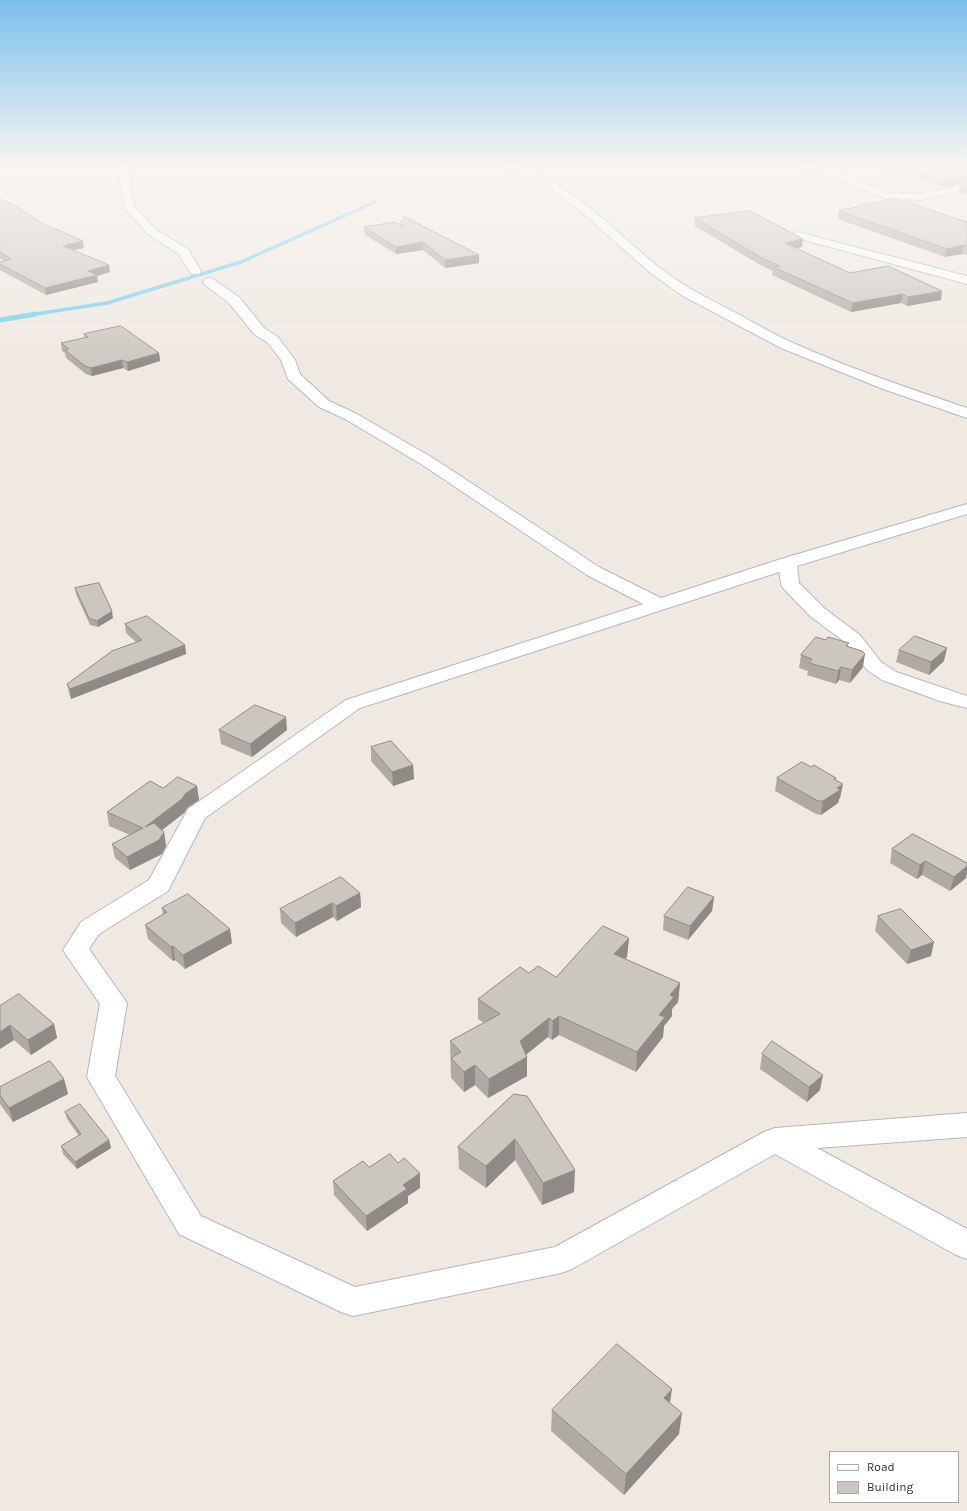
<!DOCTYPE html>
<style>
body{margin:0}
#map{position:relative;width:967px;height:1511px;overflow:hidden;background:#efe9e1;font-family:Karla,sans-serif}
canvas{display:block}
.legend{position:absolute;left:829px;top:1451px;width:130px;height:52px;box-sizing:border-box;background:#fff;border:1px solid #ababab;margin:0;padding:5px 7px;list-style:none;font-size:12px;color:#2e2e2e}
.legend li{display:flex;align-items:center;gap:8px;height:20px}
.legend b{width:20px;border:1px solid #ababab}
</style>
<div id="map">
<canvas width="967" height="1511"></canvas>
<ul class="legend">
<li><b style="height:5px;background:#fff"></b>Road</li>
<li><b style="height:11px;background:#cbc7bf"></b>Building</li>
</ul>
</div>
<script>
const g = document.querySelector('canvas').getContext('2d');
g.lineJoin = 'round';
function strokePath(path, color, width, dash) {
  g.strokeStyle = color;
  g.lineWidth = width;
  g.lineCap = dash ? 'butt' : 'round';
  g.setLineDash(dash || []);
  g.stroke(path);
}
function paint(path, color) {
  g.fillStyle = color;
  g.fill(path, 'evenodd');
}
const streamFar1 = new Path2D(`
 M29 315 107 303 241 262 375 202`);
const stream = new Path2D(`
 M0 320 36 314`);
const minor = new Path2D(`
 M115 165 127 166 134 206 156 230 188 249 201 271 199 274H191L179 254 148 234 125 209 117 168Z
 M498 165C550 160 621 238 660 268 684 287 711 300 738 314 756 324 773 334 791 342 848 368 908 388 967 408V418L883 389 781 348 683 296 652 274 579 210 544 184 499 167Z
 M798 165H812L861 181 888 193 922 194 967 183V189L922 200 886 199 853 185 799 167Z
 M797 232 967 276V284L793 237 791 235Z
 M209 278 213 279 239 297 264 328 278 337 295 360 300 374 329 401 355 413 433 458 599 567 661 598 781 559 967 504V514L797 566 799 583 824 608 860 635 881 662 896 672 967 696V708L940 701 882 680 867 670 846 643 810 616 783 588 781 584 779 572 360 708 205 818 168 891 99 934 89 949 127 1003 115 1076 201 1216 355 1287 555 1247 764 1132 775 1128 967 1113V1137L817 1148 967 1229V1259L956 1255 775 1154 572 1269 561 1273 353 1316 341 1312 179 1234 87 1077 100 1004 63 950 81 922 149 880 188 809 346 700 643 604 587 575 421 464 345 419 319 407 288 379 281 360 268 343 254 334 229 303 205 285 203 282 205 279Z`);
const wall = new Path2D(`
 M183 165H204L188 167Z
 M867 165H952L962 168 967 167V182L943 187 884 169 883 171Z
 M967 184V195L959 192 960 186Z
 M0 199 84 248 73 250 110 272 97 276 98 282 46 295 0 270V262L4 261 0 258Z
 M839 211 967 222V255L962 254 945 257 838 219Z
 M695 218 802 247 796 248 850 273 942 291 941 300 907 306 901 303 851 312 772 275 773 271 762 266 695 226Z
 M400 224 479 255V263L445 268 423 250 396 254 365 235 364 227 400 225Z
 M84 334 159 353 160 361 128 371 123 368 92 376 86 374 66 358 65 353 62 351 61 343 85 338Z
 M75 588 113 618 98 627 90 625 76 594Z
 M125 624 185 645 186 654 71 699 69 693 67 684 136 642 126 633Z
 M848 647 863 667 850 683 839 680 836 684 807 675 808 671 799 668 801 655Z
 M899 650 944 661 929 675 896 662Z
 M219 730H287L252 757 221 744Z
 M371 747 413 765 414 779 393 786 371 761Z
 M811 767 836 778V780L840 798 839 799 838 803 821 815 816 814 775 791 777 778Z
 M197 786 199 800 187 808 184 813 162 830 164 832 166 846 162 854 130 870 115 858 112 844 130 835 109 826 107 812 163 788Z
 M913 834 966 878 950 891 922 875 917 879 890 863 892 849Z
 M360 893 361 907 337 921 333 917 296 937 281 923 280 909Z
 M714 897 712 911 688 940 663 930 664 916Z
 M162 908 232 943 185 969 175 960 173 961 148 939 145 925 163 915Z
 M878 916 931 956 907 964 875 931Z
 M629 938 627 957 625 959 680 983 678 1002 672 1009V1016L664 1026 663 1037 636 1072 559 1035 552 1040 548 1037 526 1055 527 1076 488 1098 475 1085 464 1092 451 1078 450 1041 484 1023 478 1019V999L556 977Z
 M0 1006 54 1024 57 1038 31 1055 14 1040 0 1049Z
 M762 1054 820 1090 807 1102 760 1069Z
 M64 1079 68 1094 13 1122 0 1104V1095Z
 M514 1094 574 1192 542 1205 515 1160 486 1188 459 1169 458 1147Z
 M65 1112 109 1140 111 1148 77 1169 63 1154 61 1146 79 1136 67 1119Z
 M369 1167 420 1188 408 1196V1203L367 1231 334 1195 333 1181Z
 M670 1403 679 1434 624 1495 551 1431 552 1410Z`);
const shadedWall = new Path2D(`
 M188 165H204L188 167Z
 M967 176V182L943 187 944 181Z
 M803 239 802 247 784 251 785 243Z
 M83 241 84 248 64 252 63 246Z
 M423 242V250L396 254V247Z
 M963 245 962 254 945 257 947 249Z
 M479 255V263L445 268V260Z
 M109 265 110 272 97 276 98 282 46 295 45 288 88 271Z
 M942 291 941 300 907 306 908 297Z
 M903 294 901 303 851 312 853 303Z
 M159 353 160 361 128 371 127 362Z
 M122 360 123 368 92 376 91 368Z
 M112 611 113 618 98 627 97 621Z
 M185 645 186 654 71 699 70 689Z
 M947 648 944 661 929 675 931 662Z
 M865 654 863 667 850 683 852 670Z
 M841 667 839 680 836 684 838 671Z
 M286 717 287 730 252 757 250 744Z
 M413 765 414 779 393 786 392 772Z
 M843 784 840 798 839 799 838 803 821 815 823 801 837 788Z
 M197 786 199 800 187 808 184 813 148 841 145 827 185 794Z
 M164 832 166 846 162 854 130 870 127 857Z
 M925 861 922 875 917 879 920 865Z
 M967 866V873L966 878 950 891 954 877Z
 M360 893 361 907 337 921 336 906Z
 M714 897 712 911 688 940 690 926Z
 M332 903 333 917 296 937 295 923Z
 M230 929 232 943 185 969 183 955Z
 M629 938 627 957 613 973 614 954Z
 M934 942 931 956 907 964 911 950Z
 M173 946 175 960 173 961 171 947Z
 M680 983 678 1002 672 1009V1016L664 1026 663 1037 636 1072 637 1052 659 1015 670 995Z
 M559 1016V1035L552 1040 553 1021Z
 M549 1018 548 1037 519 1060 520 1041Z
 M54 1024 57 1038 31 1055 28 1040Z
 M10 1025 14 1040 0 1049V1032Z
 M527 1057V1076L488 1098 489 1079Z
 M475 1065V1085L464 1092V1072Z
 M823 1075 820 1090 807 1102 809 1087Z
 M64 1079 68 1094 13 1122 9 1108Z
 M515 1139V1160L486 1188V1166Z
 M109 1140 111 1148 77 1169 75 1162Z
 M575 1170 574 1192 542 1205 543 1183Z
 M420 1173V1188L408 1196V1203L367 1231 366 1216 403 1185Z
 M672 1389 669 1410 664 1398Z
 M682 1413 679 1434 624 1495 626 1474Z`);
const building = new Path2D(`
 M890 165H952L962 168 967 167V176L944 181Z
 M967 184V188L960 186Z
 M894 198 967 222V246L963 245 947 249 839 211Z
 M0 199 12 204 44 224 83 241 63 246 109 265 88 271 97 275 45 288 0 264V262L11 259 0 252Z
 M750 211 803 239 785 243 850 273 888 266 942 291 908 297 903 294 853 303 773 267 780 266 762 258 695 218Z
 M405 217 479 255 445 260 423 242 396 247 364 227 395 222 404 227 400 224Z
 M121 326 159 353 127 362 122 360 91 368 85 366 65 350 69 349 61 343 88 337 84 334Z
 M99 583 112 611 97 621 89 618 75 588Z
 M147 616 185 645 70 689 67 684 112 651 142 640 125 624Z
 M915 636 947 648 931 662 899 650Z
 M816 637 826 640 828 637 849 643 846 646 862 651 865 654 852 670 841 667 838 671 809 663 812 659 801 655Z
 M255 705 286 717 250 744 219 730Z
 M391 741 413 765 392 772 371 747Z
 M802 762 811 767 814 765 836 778 834 779 843 784 837 788 840 790 823 801H818L777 778Z
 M178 777 197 786 185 794 182 799 145 827 154 823 164 832 159 840 127 857 112 844 143 828 107 812 150 781 163 788Z
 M913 834 967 863V866L954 877 925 861 920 865 892 849Z
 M341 877 360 893 336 906 332 903 295 923 280 909Z
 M688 887 714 897 690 926 664 916Z
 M188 894 230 929 183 955 173 946 171 947 145 925 167 912 162 908Z
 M901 909 934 942 911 950 878 916Z
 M603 926 629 938 614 954 680 983 670 995 674 997 659 1015 665 1017 637 1052 559 1016 553 1021 549 1018 520 1041 527 1057 489 1079 475 1065 464 1072 451 1058 461 1052 450 1041 500 1014 478 999 520 967 529 973 538 966 556 977Z
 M19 994 54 1024 28 1040 10 1025 0 1032V1006Z
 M772 1041 823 1075 809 1087 762 1054Z
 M50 1061 64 1079 9 1108 0 1095V1087Z
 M514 1094 527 1096 575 1170 543 1183 515 1139 486 1166 458 1147Z
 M80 1104 109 1140 75 1162 61 1146 81 1134 65 1112Z
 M390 1154 398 1163 404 1158 420 1173 403 1185 407 1189 366 1216 333 1181 363 1161 369 1167Z
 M617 1344 672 1389 664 1398 682 1413 626 1474 552 1410Z`);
strokePath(streamFar1, '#75cff0', 3.5);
strokePath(stream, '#75cff0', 5);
strokePath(minor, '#b4b7c1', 2);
paint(minor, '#fff');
paint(wall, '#afaba4');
paint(shadedWall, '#8e8b86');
paint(building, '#cbc7bf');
strokePath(building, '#8e8b86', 1);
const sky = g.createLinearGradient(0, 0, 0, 376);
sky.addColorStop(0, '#7abfeb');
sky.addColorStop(0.44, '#f8f5f2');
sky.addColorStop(1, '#f8f5f200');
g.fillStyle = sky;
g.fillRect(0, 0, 967, 376);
</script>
